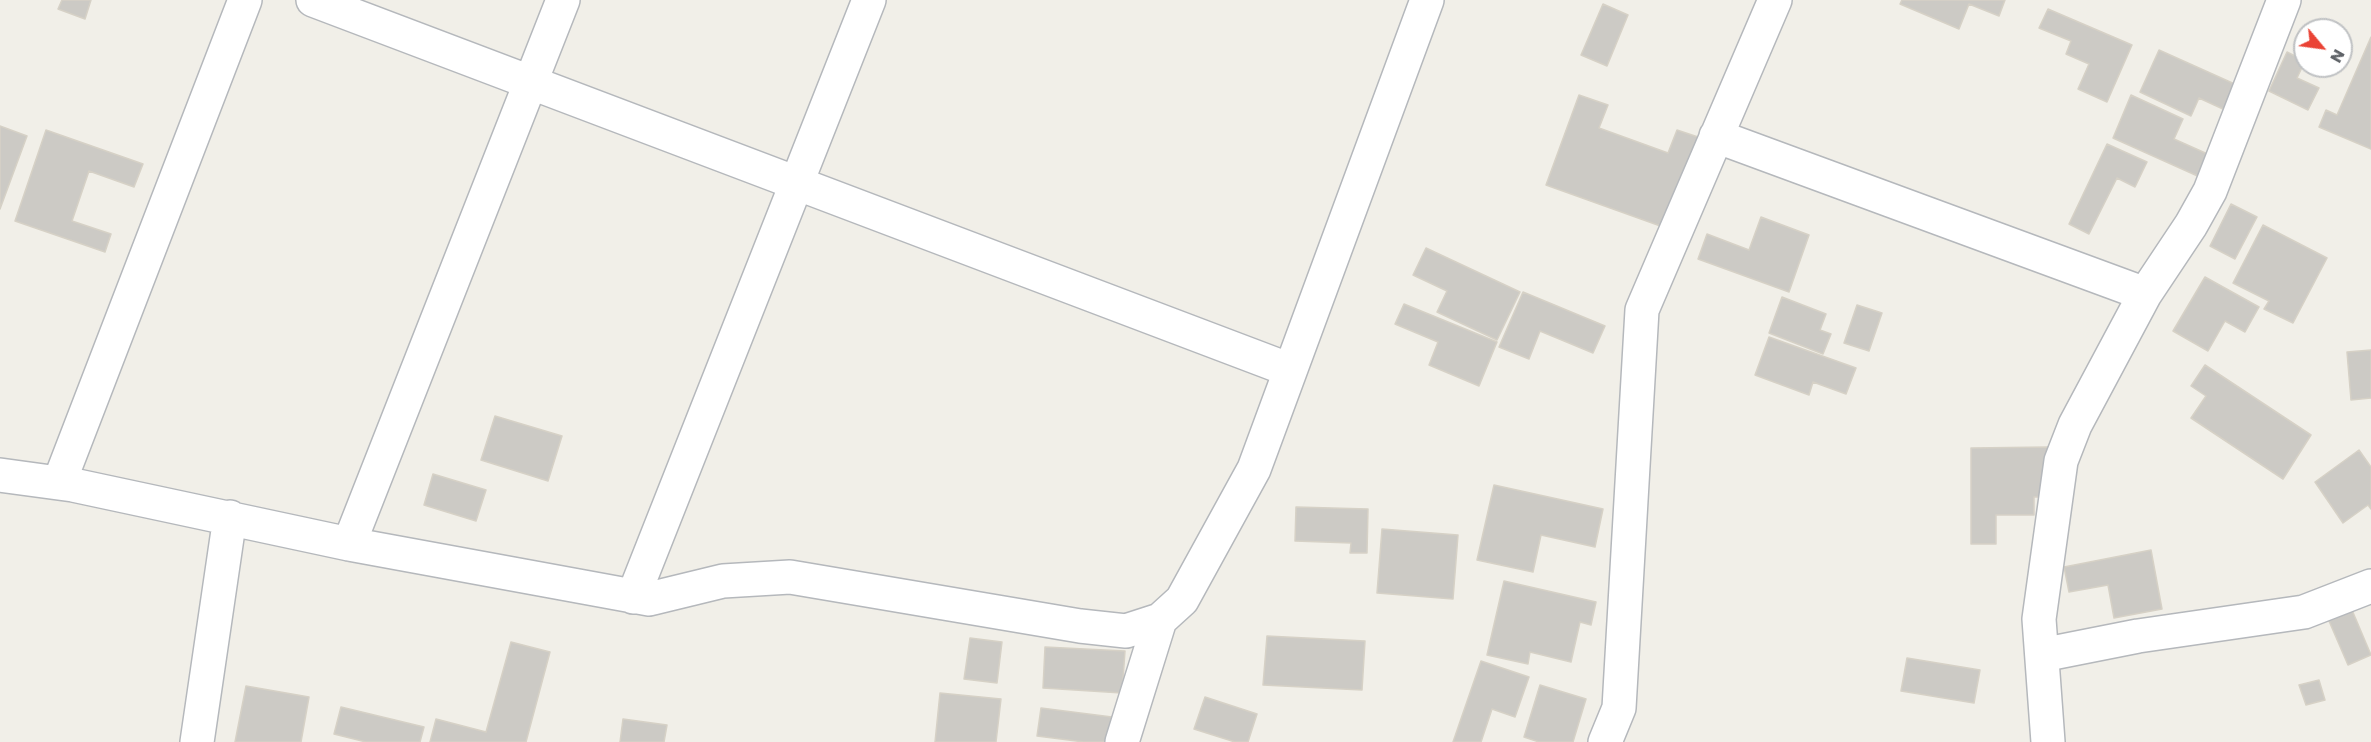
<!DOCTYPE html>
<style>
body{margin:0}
#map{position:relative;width:2371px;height:742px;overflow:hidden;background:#f1efe8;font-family:Poppins,sans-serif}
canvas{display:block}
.north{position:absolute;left:2293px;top:18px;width:60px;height:60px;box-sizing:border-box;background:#fff;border:2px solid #bfc1c3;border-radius:50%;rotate:119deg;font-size:16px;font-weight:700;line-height:24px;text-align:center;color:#5f6368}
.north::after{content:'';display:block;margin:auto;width:21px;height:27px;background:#ea4335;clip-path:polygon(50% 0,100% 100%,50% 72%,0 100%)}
</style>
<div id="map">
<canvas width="2371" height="742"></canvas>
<div class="north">N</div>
</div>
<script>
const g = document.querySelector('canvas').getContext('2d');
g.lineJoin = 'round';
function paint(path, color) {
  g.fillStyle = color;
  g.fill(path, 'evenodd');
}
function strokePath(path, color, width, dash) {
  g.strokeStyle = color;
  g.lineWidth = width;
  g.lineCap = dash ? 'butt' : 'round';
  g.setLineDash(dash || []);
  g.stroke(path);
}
const building = new Path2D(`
 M62 0H91L85 19 58 9Z
 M1902 0H2005L1999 16 1969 4 1959 29 1900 4Z
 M1603 4 1628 15 1607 66 1581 55Z
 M2048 9 2132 45 2107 102 2078 89 2089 64 2066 54 2071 41 2039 28Z
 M2371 37V149L2319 127 2326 110 2337 115Z
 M2159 50 2248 90 2236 115 2199 98 2191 116 2140 92Z
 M2287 52 2305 61 2297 78 2319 88 2308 110 2269 91Z
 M1579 95 1608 105 1599 128 1668 153 1677 130 1698 137 1666 228 1546 185Z
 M2131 95 2183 119 2174 139 2212 156 2202 178 2113 138Z
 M0 126 27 136 0 209Z
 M46 130 143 164 134 187 89 171 72 221 111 234 105 252 15 221Z
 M2107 144 2147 162 2135 187 2117 178 2089 234 2069 224Z
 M2231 204 2257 217 2235 259 2210 246Z
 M1761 217 1809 235 1789 292 1698 259 1707 234 1749 250Z
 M2263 225 2327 258 2293 323 2264 309 2269 301 2233 283Z
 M1426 248 1520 292 1497 340 1437 312 1447 291 1413 275Z
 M2205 277 2259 307 2245 332 2225 321 2208 351 2173 331Z
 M1523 292 1605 326 1593 353 1540 331 1529 359 1499 347Z
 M1782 297 1826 314 1820 330 1831 334 1823 354 1769 333Z
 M1404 304 1497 342 1479 386 1429 365 1438 342 1395 324Z
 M1857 305 1882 313 1869 351 1844 343Z
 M1769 337 1856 368 1846 394 1813 382 1809 395 1755 375Z
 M2371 350V398L2351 400 2347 352Z
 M2205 365 2311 435 2283 479 2191 418 2206 396 2191 386Z
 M495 416 562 436 548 481 481 460Z
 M2049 447V497H2034V515H1996V544H1971V448Z
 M2359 450 2371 467V509L2368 505 2343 523 2315 482Z
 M433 474 486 490 476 521 424 505Z
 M1494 485 1603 509 1595 547 1541 535 1533 572 1477 560Z
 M1296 507 1368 509 1367 553H1350L1351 543 1295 541Z
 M1382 529 1458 535 1453 599 1377 593Z
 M2151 550 2162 609 2114 618 2108 585 2069 592 2064 567Z
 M1504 581 1596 602 1591 625 1580 622 1571 662 1530 652 1528 664 1487 655Z
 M2352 610 2371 655 2348 665 2329 621Z
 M1267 636 1365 641 1362 690 1263 685Z
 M970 638 1002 642 997 683 964 679Z
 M511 642 550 652 526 742H430L436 719 486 732Z
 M1045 647 1125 651 1122 693 1043 688Z
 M1907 658 1980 670 1974 703 1901 691Z
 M1481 661 1529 677 1515 717 1492 709 1481 742H1453Z
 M2319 680 2325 700 2306 705 2299 685Z
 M1540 685 1586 699 1573 742H1539L1524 737Z
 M246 686 309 697 301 742H235Z
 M940 693 1001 699 996 742H935Z
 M1205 697 1257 714 1248 742H1235L1194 729Z
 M341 707 424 727 420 742H366L334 734Z
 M1041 708 1112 717 1108 742H1084L1037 736Z
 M623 719 667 725 664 742H620Z`);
const minor = new Path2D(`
 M313 0 1290 370
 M1716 136 2145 294
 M0 475 73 485 349 544 649 599 723 581 790 577 1080 626 1126 631 1160 620 1182 600 1254 469 1427 0
 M59 483 245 0
 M349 544 563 0
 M633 597 869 0
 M2042 655 2138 636 2304 612 2371 586
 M197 742 230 517
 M1122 742 1160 620
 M1605 742 1619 708 1642 310 1775 0
 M2048 742 2039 619 2061 461 2075 425 2145 294 2191 225 2210 191 2284 0`);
paint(building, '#cccac5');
strokePath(building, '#d6d1c6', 1.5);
strokePath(minor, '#b5b8bc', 36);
strokePath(minor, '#fff', 33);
</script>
